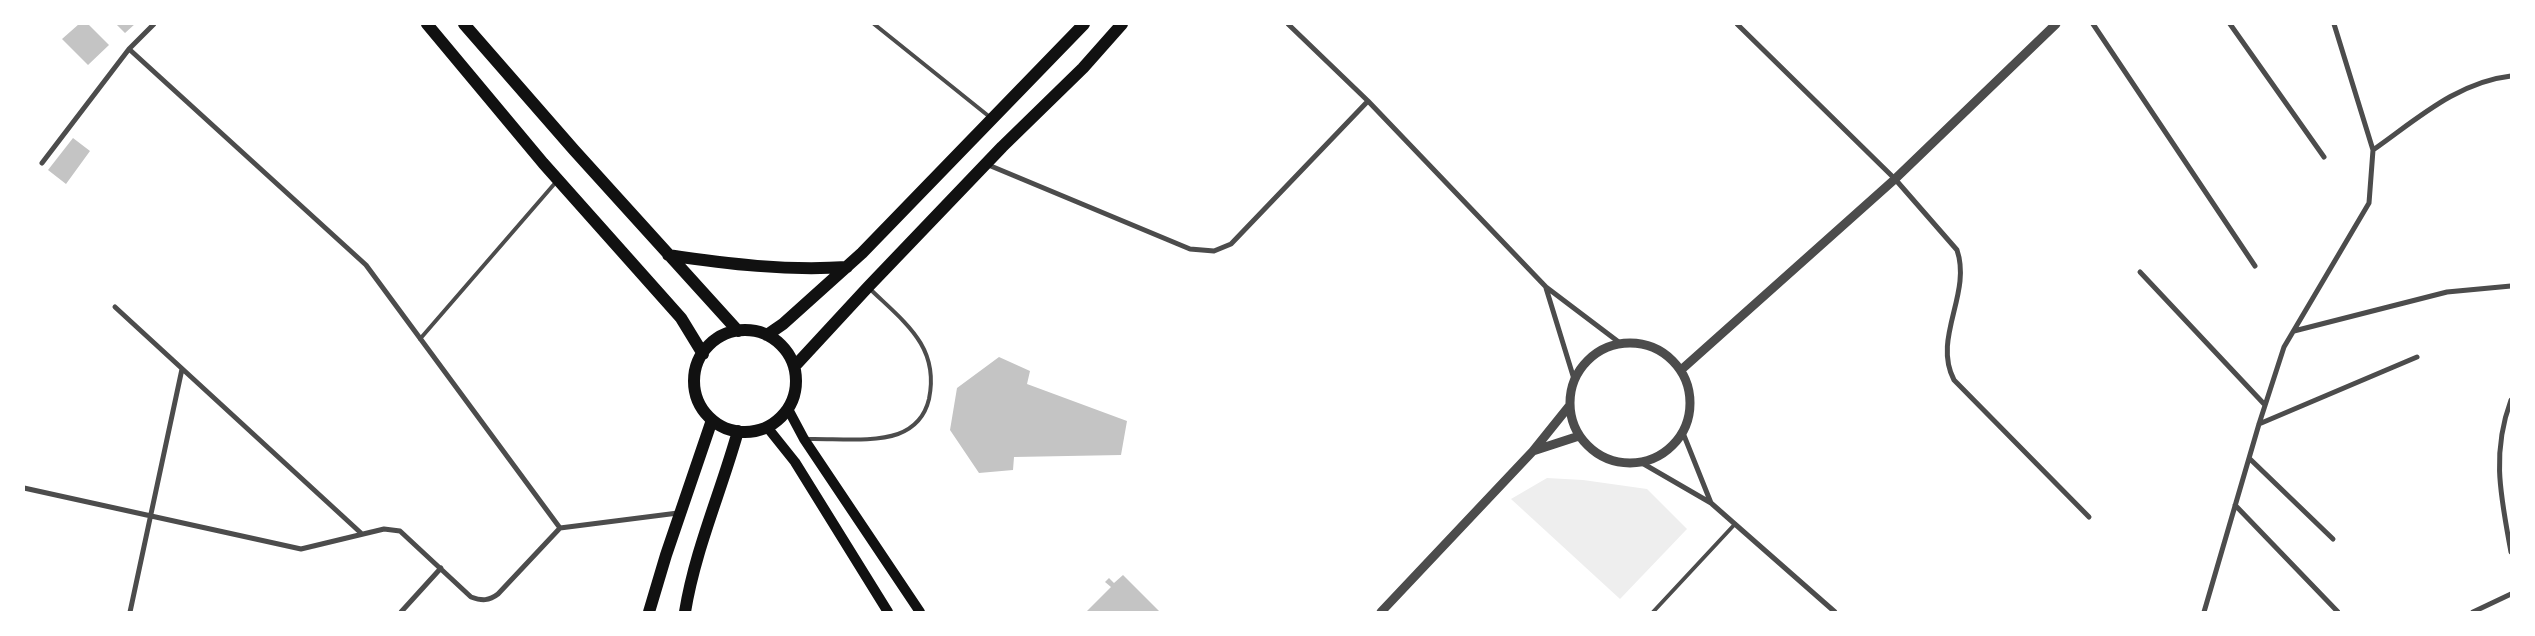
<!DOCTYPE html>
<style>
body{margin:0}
#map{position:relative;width:2535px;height:636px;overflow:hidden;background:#fff;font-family:Barlow,sans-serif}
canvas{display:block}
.frame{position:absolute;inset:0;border:25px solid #fff;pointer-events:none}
</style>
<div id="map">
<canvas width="2535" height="636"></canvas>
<div class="frame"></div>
</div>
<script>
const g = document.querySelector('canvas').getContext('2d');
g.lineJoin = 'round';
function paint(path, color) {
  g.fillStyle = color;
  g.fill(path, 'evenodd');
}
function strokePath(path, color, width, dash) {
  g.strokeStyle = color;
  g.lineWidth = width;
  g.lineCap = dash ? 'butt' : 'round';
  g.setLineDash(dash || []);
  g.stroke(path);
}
const green = new Path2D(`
 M1547 478 1583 480 1647 489 1687 529 1620 599 1511 499Z`);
const building = new Path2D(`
 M79 24H88L109 45 88 65 62 39Z
 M116 24H135L125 33Z
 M73 138 90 151 66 184 48 170Z
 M999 357 1030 371 1027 384 1127 421 1121 455 1014 457 1013 470 979 473 950 430 957 388Z
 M1123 575 1160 612H1086L1111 587 1105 582 1109 578 1114 583Z`);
const service = new Path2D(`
 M874 24 991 118
 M420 339 556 182
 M806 439C833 438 873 443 898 434 914 428 925 416 929 399 940 346 904 322 869 288
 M1653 612 1735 524`);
const minor = new Path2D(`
 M1288 24 1368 101 1546 287 1620 343
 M1737 24 1895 179 1957 250C1972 294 1932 338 1954 380L2089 517
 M2093 24 2255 266
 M2230 24 2324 157
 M129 49 366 265 560 528
 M2373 150C2416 120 2457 82 2511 76
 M42 163 129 49 154 24
 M986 164 1190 249 1214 251 1231 244 1368 101
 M2140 272 2265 405
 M1546 288 1574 379
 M115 307 362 534
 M2294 331 2447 292 2511 286
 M2511 400C2491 454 2501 497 2511 552
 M2259 424 2417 357
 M1683 433 1711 503
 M2250 459 2333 539
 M1642 463 1711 503 1835 612
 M24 488 301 549 384 529 400 531 471 597C482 601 489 601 498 594L560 528 678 513
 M2235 505 2338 612
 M130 612 182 369
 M401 612 441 568
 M2204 612 2259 424 2284 347 2369 203 2373 150 2334 24
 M2473 612 2511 594`);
const tertiary = new Path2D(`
 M1570 403a60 60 0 1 1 120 0a60 60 0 1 1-120 0Z
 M1681 370 1895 179 2056 24
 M1533 451 1579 436
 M1381 612 1533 451 1570 405`);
const secondary = new Path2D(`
 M788 409 804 439 920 612
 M767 427 795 462 888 612`);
const primary = new Path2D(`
 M427 24 543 163 681 318 703 354
 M464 24 574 150 738 331
 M668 255C728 264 786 271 847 267
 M694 381a51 51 0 1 1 102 0a51 51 0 1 1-102 0Z
 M767 335 783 324 862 253 1084 24
 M794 367 868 287 1002 147 1083 68 1122 24
 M649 612 666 555 712 420
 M685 612C695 550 721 492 738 431`);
paint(green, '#eee');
paint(building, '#c4c4c4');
strokePath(service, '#4c4c4c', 4);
strokePath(minor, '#4c4c4c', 5);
strokePath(tertiary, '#4c4c4c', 9);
strokePath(secondary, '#111', 10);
strokePath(primary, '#111', 12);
</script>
